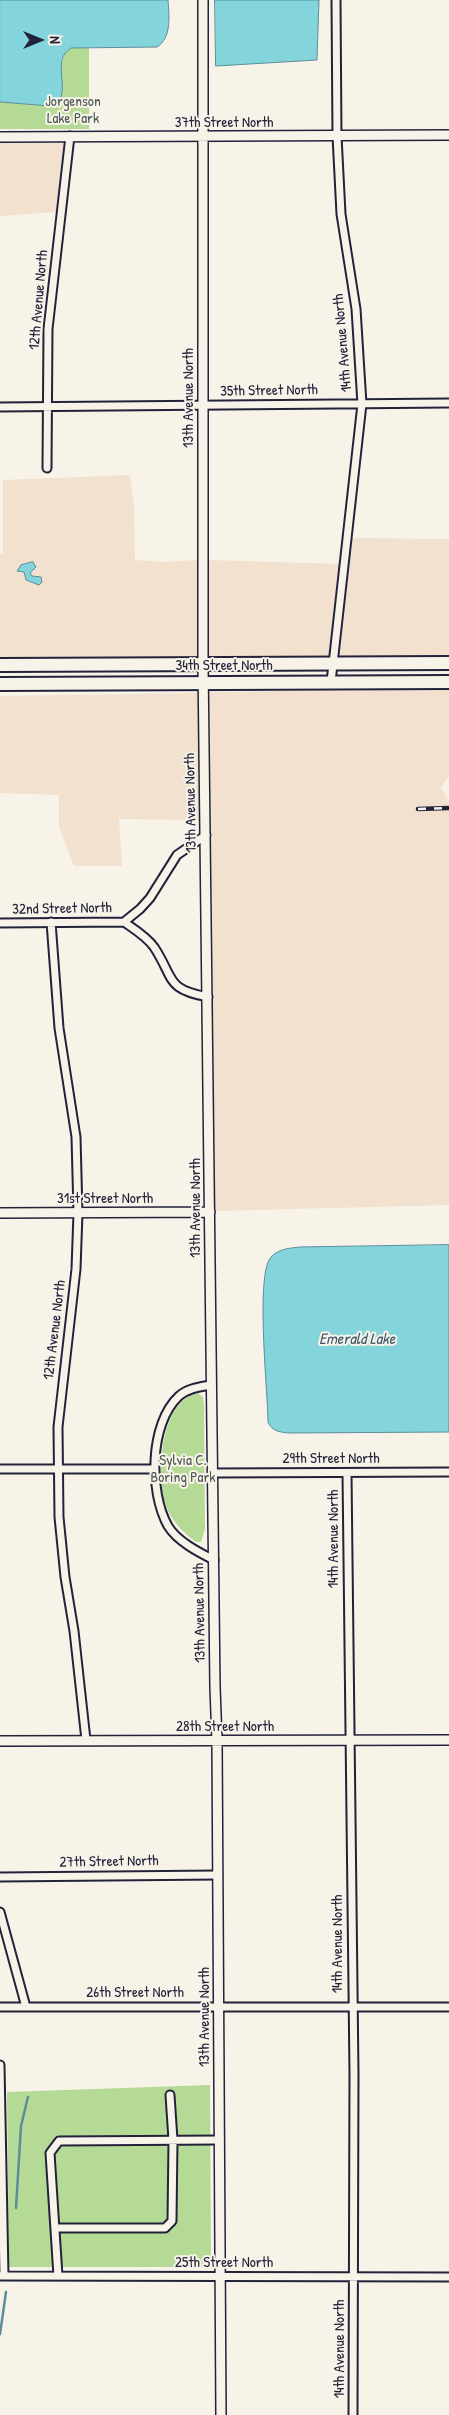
<!DOCTYPE html>
<style>
body{margin:0}
#map{position:relative;width:449px;height:2415px;overflow:hidden;background:#f7f3e8;font-family:"Patrick Hand",sans-serif}
canvas{display:block}
.north{position:absolute;left:15px;top:15px;width:50px;height:50px;-webkit-text-stroke:4px #f7f3e8;paint-order:stroke;rotate:90deg;font-size:14px;font-weight:700;line-height:20px;text-align:center;color:#22223b}
.north::after{content:'';display:block;margin:auto;width:18px;height:22px;background:#22223b;clip-path:polygon(50% 0,100% 100%,50% 72%,0 100%)}
</style>
<div id="map">
<canvas width="449" height="2415"></canvas>
<div class="north">N</div>
</div>
<script>
const g = document.querySelector('canvas').getContext('2d');
g.lineJoin = 'round';
function paint(path, color) {
  g.fillStyle = color;
  g.fill(path, 'evenodd');
}
function strokePath(path, color, width, dash) {
  g.strokeStyle = color;
  g.lineWidth = width;
  g.lineCap = dash ? 'butt' : 'round';
  g.setLineDash(dash || []);
  g.stroke(path);
}
function label(font, color, halo, rows, align = 'center') {
  g.font = font + ' "Patrick Hand",sans-serif';
  g.lineWidth = 4;
  g.setLineDash([]);
  g.textBaseline = 'middle';
  g.strokeStyle = halo;
  g.fillStyle = color;
  for (const [text, x, y, turn = 0] of rows) {
    g.save();
    g.translate(x, y);
    g.rotate((+turn || 0) * Math.PI / 180);
    g.textAlign = isNaN(turn) ? turn : align;
    if (halo) g.strokeText(text, 0, 0);
    g.fillText(text, 0, 0);
    g.restore();
  }
}
const built = new Path2D(`
 M0 141H64L56 212 0 216Z
 M130 475 134 507 135 560 163 562 198 560V658L0 659V554H3V480Z
 M352 538 449 539V657H340Z
 M208 560 339 564 329 658H208Z
 M449 689V776L441 787 449 801V1205L215 1211 211 837 213 836 211 833 209 692Z
 M198 693 200 820 119 819 122 866H74L59 827V795L0 793V696Z`);
const green = new Path2D(`
 M89 47V129H0V102L50 106 61 100V67L65 52 71 48Z
 M198 1393 203 1397 204 1404 205 1529 201 1542H196C182 1532 170 1519 165 1503 156 1474 160 1401 198 1393Z
 M210 2085 211 2262 208 2267H9L7 2092Z`);
const water = new Path2D(`
 M0 0H168C169 15 172 38 157 47L71 48C51 60 70 87 58 103L50 106 0 102Z
 M215 0H319L317 60 216 66Z
 M33 562 36 567 30 573 32 576 41 577 42 582 39 585 26 580 24 572 17 571 21 565Z
 M449 1245V1432L288 1433C279 1432 272 1431 268 1422 268 1392 255 1275 271 1257 278 1249 290 1248 300 1247Z`);
const stream = new Path2D(`
 M16 2208 21 2126 28 2097
 M0 2334 6 2292`);
const minor = new Path2D(`
 M0 407 449 403
 M47 468 48 329 70 136
 M331 682 362 404 356 309 341 214 337 136 336 0
 M51 922 59 1028 76 1137 78 1213 76 1269 58 1427 59 1517 65 1577 74 1631 86 1740
 M124 922C134 929 146 936 154 947 175 979 165 989 208 997
 M0 923 124 922 140 909 150 898 177 855 206 835
 M211 1385C200 1387 188 1388 179 1396 149 1424 149 1492 168 1526 177 1541 198 1552 214 1560
 M0 1469H154
 M213 1473 449 1472
 M347 1473 354 2074 353 2415
 M0 1877 218 1875
 M0 1912 26 2007
 M0 2007H449
 M0 2065 4 2276
 M56 2228H165L172 2221 173 2140 170 2095
 M0 2276 449 2277
 M58 2276 50 2153 59 2141 219 2140`);
const tertiary = new Path2D(`
 M203 0V664L215 1687 217 1741 221 2415
 M0 137 449 135
 M0 1213 210 1212
 M0 1741 449 1740`);
const trunk = new Path2D(`
 M0 665 449 663
 M0 684 449 682`);
const rail = new Path2D(`
 M418 809 449 808`);
const parkNames = [
 ["Jorgenson",73,102],
 ["Lake Park",73,119],
 ["Sylvia C.",183,1461],
 ["Boring Park",183,1478]
];
const streetNames = [
 ["37th Street North",224,123],
 ["12th Avenue North",39,300,-85],
 ["14th Avenue North",343,343,-95],
 ["35th Street North",269,391,-1],
 ["13th Avenue North",189,398,-90],
 ["34th Street North",224,666],
 ["13th Avenue North",191,803,-91],
 ["32nd Street North",62,909,-1],
 ["31st Street North",105,1199],
 ["13th Avenue North",196,1208,-90],
 ["12th Avenue North",55,1330,-83],
 ["29th Street North",331,1459],
 ["14th Avenue North",334,1539,-90],
 ["13th Avenue North",200,1613,-91],
 ["28th Street North",225,1727],
 ["27th Street North",109,1862,-1],
 ["14th Avenue North",338,1944,-90],
 ["26th Street North",135,1993],
 ["13th Avenue North",205,2017,-90],
 ["25th Street North",224,2263],
 ["14th Avenue North",340,2349,-90]
];
const waterNames = [
 ["Emerald Lake",357,1340]
];
paint(built, '#f1e1ce');
paint(green, '#b5da95');
paint(water, '#83d5db');
strokePath(water, '#5c8d9b', 1);
strokePath(stream, '#5c8d9b', 2.5);
strokePath(minor, '#22223b', 11);
strokePath(tertiary, '#22223b', 12);
strokePath(trunk, '#22223b', 16);
strokePath(minor, '#f7f3e8', 7);
strokePath(tertiary, '#f7f3e8', 9);
strokePath(trunk, '#f7f3e8', 12);
strokePath(rail, '#22223b', 4.5);
strokePath(rail, '#f7f3e8', 2.5, [8]);
label('15px', '#4e5956', '#f7f3e8', parkNames);
label('15px', '#22223b', '#f7f3e8', streetNames);
label('italic 16px', '#3f586b', '#f7f3e8', waterNames);
</script>
